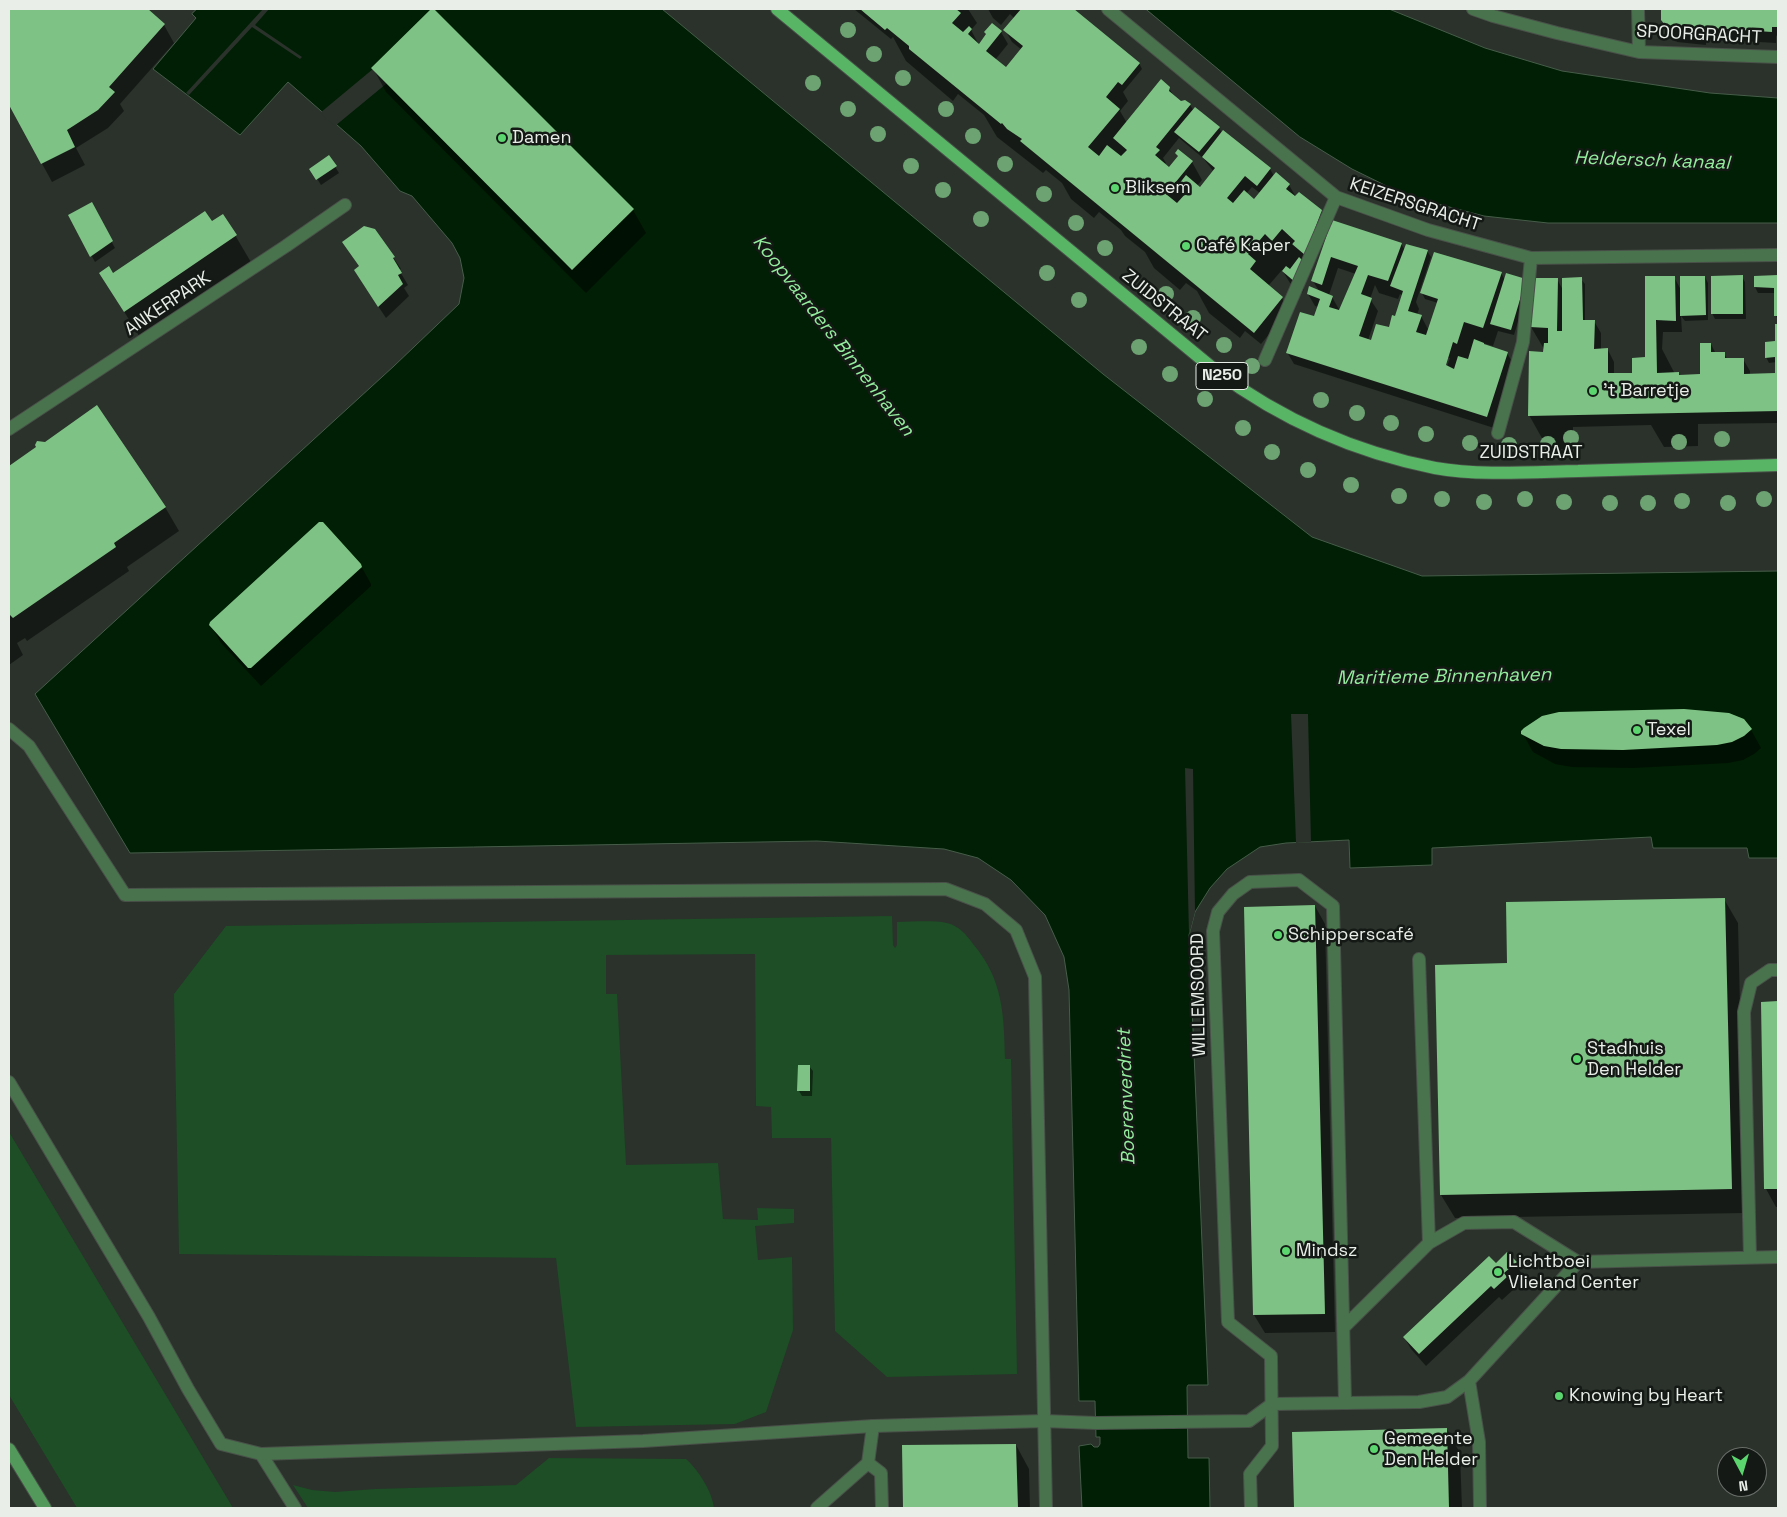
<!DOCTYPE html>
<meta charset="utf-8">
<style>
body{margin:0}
#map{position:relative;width:1787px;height:1517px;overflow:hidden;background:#2a322b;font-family:"Space Grotesk",sans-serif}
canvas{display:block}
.frame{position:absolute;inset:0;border:10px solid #e9eee9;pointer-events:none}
.north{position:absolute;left:1717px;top:1447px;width:50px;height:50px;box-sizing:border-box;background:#151916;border:1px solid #6a6e6a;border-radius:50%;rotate:174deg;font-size:14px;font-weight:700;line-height:20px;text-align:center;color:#e9eee9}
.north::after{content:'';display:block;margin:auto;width:18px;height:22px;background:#5bd56e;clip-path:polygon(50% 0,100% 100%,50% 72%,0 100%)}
</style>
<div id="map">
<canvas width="1787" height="1517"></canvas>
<div class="frame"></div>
<div class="north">N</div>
</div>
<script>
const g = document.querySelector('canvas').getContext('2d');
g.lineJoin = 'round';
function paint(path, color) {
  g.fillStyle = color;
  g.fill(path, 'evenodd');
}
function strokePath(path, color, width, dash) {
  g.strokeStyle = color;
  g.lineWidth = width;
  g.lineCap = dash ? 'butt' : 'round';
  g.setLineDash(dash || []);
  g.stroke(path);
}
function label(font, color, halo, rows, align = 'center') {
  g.font = font + ' "Space Grotesk",sans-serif';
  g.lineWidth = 5;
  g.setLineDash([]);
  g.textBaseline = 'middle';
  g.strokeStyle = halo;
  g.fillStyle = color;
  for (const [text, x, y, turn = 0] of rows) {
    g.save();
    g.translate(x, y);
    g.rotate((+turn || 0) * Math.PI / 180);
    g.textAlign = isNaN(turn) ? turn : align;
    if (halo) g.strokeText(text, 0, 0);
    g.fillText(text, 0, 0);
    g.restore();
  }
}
const green = new Path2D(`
 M892 916 893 945 895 948 897 945V922C912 922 931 920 947 923 959 926 966 934 973 944 1003 979 1004 1014 1005 1059H1011L1017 1374 887 1377 835 1331 831 1138H772L771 1107 756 1106 755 954 606 955V994H617L626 1165 718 1163 723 1219 758 1220 757 1208 794 1209V1223L755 1226 758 1260 792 1257 793 1330 766 1412 735 1424 576 1427 556 1258 179 1254 174 994 226 926Z
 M9 1132 233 1508H77L9 1395Z
 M549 1458 686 1459C699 1471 712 1491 714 1508H308L293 1485 312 1490 335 1492 375 1489 516 1485Z`);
const water = new Path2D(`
 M197 9H662L1103 374 1312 537 1422 576 1778 571V858H1749L1747 848H1653L1651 837 1432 848V865L1350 868 1349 840 1286 843 1260 847 1227 869 1210 888 1195 912 1189 935 1208 1385H1188L1187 1387 1188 1458H1209L1210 1508H1082L1079 1446 1091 1444 1094 1447H1098L1100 1444V1437H1096L1095 1401H1079L1069 990 1064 957 1045 915 1011 880 978 858 944 849 817 841 130 853 35 694 394 366 459 304 464 278 460 258 452 243 412 196 400 191 361 146 288 82 240 135 153 69 196 18 192 14Z
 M1146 9H1389L1485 48 1562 71 1710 93 1778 98V223H1548L1484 216 1407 196 1352 169 1300 137Z`);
const pier = new Path2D(`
 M263 9H269L255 25 302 57 300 59 252 27 189 95 186 93Z
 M379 64 392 79 335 126 320 113Z
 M1291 714H1308L1311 842 1296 843Z
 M1185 768 1193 769 1195 912 1189 935Z`);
const shadow = new Path2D(`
 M9 9H146L164 25 174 43 120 104 124 111 108 128 76 148 85 165 52 182 9 103Z
 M433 9 633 210 646 233 586 293 386 92 373 68Z
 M854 9H968L977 23 971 30 979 45 1001 32 1008 44 995 60 1006 69 1022 50 1012 42 1005 30 1014 18 1010 14 1001 25 993 18 988 9H1072L1129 54 1139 63 1142 69 1123 92 1128 101 1120 111 1127 123 1169 88 1175 98 1181 103 1190 105 1194 111 1195 109 1219 128 1222 133 1223 132 1270 169 1274 176 1276 174 1289 185 1296 197 1320 210 1327 223 1300 282 1304 289 1302 293 1290 283 1282 270 1269 285 1282 298 1289 310 1261 344 1245 331 1240 338 1209 313 1197 291 1186 283 1180 290 1154 268 1145 252 1125 236 1121 230 1099 212 1094 218 1071 199 1062 183 1046 170 1043 173 997 137 984 115 958 94 953 101 906 61 893 37 891 39ZM1179 138 1203 158 1214 172 1200 188 1197 186 1202 180 1192 162 1176 153 1179 158 1170 169 1164 164 1166 163 1163 158ZM1252 187 1260 193 1254 200 1246 194Z
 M1662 9H1778V38L1776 35V43L1706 39V45L1677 42 1662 20Z
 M329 157 339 173 321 185 311 169Z
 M91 204 115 248 95 262 69 215Z
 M1333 222 1401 244 1405 250 1427 251 1431 257 1416 302 1419 309 1417 315 1421 316 1429 331 1438 303 1425 299 1422 293 1501 273 1505 280 1529 285 1514 335 1498 331 1493 346 1483 343 1485 346 1507 353 1514 365 1494 428 1294 364 1287 352 1314 318 1318 307 1315 306 1308 294 1319 291 1313 281ZM1338 268 1356 274 1340 311 1332 297 1329 295ZM1375 285 1379 293 1398 299 1400 294 1403 295 1395 318 1389 329 1372 342 1368 340 1378 311 1370 299ZM1447 358H1450L1445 372Z
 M212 223 235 235 255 269 144 344 101 274 113 275Z
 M375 230 401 269 399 270 408 285 404 288 409 296 386 318 362 282 360 267 344 243Z
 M1775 276H1778V320L1776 316 1775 293H1758L1755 287Z
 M1674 277 1681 290 1705 277 1708 283V320L1685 321 1681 316 1682 332H1663L1662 349 1675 374H1679L1680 376 1701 375 1711 344 1716 354 1724 353 1727 359H1743L1750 371V375L1777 374V362L1769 363 1766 357 1776 342V325H1778V423L1698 424V446L1664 447 1651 425 1573 427V449H1548L1529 415 1544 349 1531 327 1557 279 1563 290 1581 279 1585 284V321H1594L1601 333V350H1608L1614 362V374L1634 375 1646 358 1647 336Z
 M1742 277 1745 282 1746 319H1715L1712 313Z
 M38 448 165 507 179 531 127 567 129 571 27 641 25 638 17 643 23 655 9 665V467Z
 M361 566 371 584V586L261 686 221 643 210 624Z
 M1751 730 1761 748 1754 754 1743 760 1728 763 1633 768 1572 767 1555 764 1533 752 1523 734Z
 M1724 899 1738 923 1745 1213 1455 1218 1441 1195 1508 965Z
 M1315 906 1325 924 1335 1332 1265 1333 1254 1315Z
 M1762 1003H1778V1207H1776L1766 1189Z
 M809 1066 813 1071 812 1096H802L799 1091Z
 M1516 1263 1522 1275 1511 1286 1513 1290 1502 1300 1499 1297 1426 1366 1411 1349 1404 1337 1496 1265Z
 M1447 1429 1460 1453 1462 1508H1296L1294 1433Z
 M1016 1445 1029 1469 1030 1508H904L903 1447Z`);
const building = new Path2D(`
 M9 9H148L165 24 109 87 115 92 98 110 67 130 75 147 41 164 9 105Z
 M431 9H434L634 209 572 270 371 68Z
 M860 9H956L961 13 952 23 963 32 969 26 972 29 968 34 979 44 986 34 984 32 992 23 1002 31 986 51 1006 67 1023 46 1003 30 1021 9H1074L1140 63 1122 85 1118 82 1106 97 1120 109 1088 147 1099 156 1107 145 1121 156 1127 150 1113 138 1161 79 1170 87 1169 91 1181 101 1185 100 1191 104 1156 147 1160 150 1155 155 1169 167 1178 156 1175 153 1178 149 1193 161 1166 194 1177 203 1187 192 1179 184 1186 175 1200 187 1215 168 1202 157 1223 130 1271 168 1257 186 1245 176 1227 198 1233 203 1244 190 1254 199 1276 172 1290 184 1286 189 1295 196 1299 192 1322 210 1305 255 1292 244 1295 241 1282 229 1272 241 1265 234 1248 254 1256 261 1250 269 1283 297 1254 333 1020 141 1022 139 1007 129 1002 123 1001 124 909 49V46L887 28 885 30Z
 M1661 9H1778V27H1772V32L1665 25 1661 20Z
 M1195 107 1220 127 1199 152 1174 132Z
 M329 155 337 166 316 180 309 169Z
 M92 202 113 241 90 257 68 215Z
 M205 211 212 221 223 214 237 235 124 312 99 273 109 266 113 273Z
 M1332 220 1402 243 1388 281 1368 275 1361 294 1372 298 1359 336 1371 340 1376 324 1389 327 1392 315 1395 316 1403 291 1390 286 1406 244 1428 250 1408 311 1422 315 1416 332 1426 335 1438 299 1420 293 1434 252 1502 272 1483 328 1464 322 1457 344 1453 342 1446 365 1454 369 1458 356 1468 359 1474 339 1484 343V344L1508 352 1487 417 1286 353 1300 312 1314 316 1320 299 1307 294 1309 286 1333 296 1329 307 1339 310 1358 266 1331 257 1322 285 1311 281Z
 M364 226 375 229 395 257 393 258 402 273 398 275 403 284 378 307 354 270 359 266 342 242Z
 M1299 257 1303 261 1295 282 1282 271 1286 266 1290 269Z
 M1506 273 1526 279 1511 330 1490 324Z
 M1743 275V314H1711V276Z
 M1778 275V316H1774V288L1754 287V276Z
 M1645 276H1675L1676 321 1656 320 1657 373 1679 372V375L1700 374V343H1711V352H1725V358H1744V374L1775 373V357L1765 358V342L1775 341V324H1778V411L1528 416 1529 351 1543 352 1544 343H1548V328L1530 327 1531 278H1558L1557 331H1562V278L1582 277 1583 320H1595L1594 349 1608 348V373H1632V358L1645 357Z
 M1680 276H1705L1706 315 1680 316Z
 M97 405 166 507 114 543 116 547 13 618 10 615 9 616V466L36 447 35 445 37 441 45 442Z
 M319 522H323L361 564 362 567 251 668H248L209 625 210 622Z
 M1684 709 1729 713 1744 719 1752 729 1744 736 1732 742 1717 745 1623 750 1561 749 1544 746 1521 734V731L1524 728 1542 716 1559 712Z
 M1725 898 1732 1189 1440 1195 1435 965 1507 963 1506 902Z
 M1315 905 1325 1314 1253 1315 1244 907Z
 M1778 1001V1189H1764L1761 1002Z
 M798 1065H810V1091H797Z
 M1507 1252 1517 1262 1504 1273 1507 1277 1494 1289 1491 1286 1419 1354 1403 1337 1489 1256 1496 1263Z
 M1447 1428 1449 1508H1294L1292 1432Z
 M1016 1444 1018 1508H903L902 1445Z`);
const lane = new Path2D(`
 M9 729 29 746 125 895 946 889 985 904 1016 930 1035 977 1046 1508
 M873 1426 868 1463 881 1473 882 1508
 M261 1454 295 1508
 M817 1508 868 1463`);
const street = new Path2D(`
 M1108 9 1336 197 1428 230 1531 258 1778 255
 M1473 9 1493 16 1557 33 1639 52 1778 57
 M1638 9 1639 52
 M1265 360 1336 197
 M9 429 286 246 345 205
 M1498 433 1523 342 1531 258
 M9 1082 149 1317 188 1389 221 1444 261 1454 643 1441 873 1426 1044 1421 1096 1423 1249 1421 1272 1404 1419 1402 1447 1397 1469 1381 1578 1262 1778 1257
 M1429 1243 1464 1223 1514 1222 1578 1262
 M1750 1257 1744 1012 1751 983 1770 970H1778
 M1344 1327 1429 1243 1419 959
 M1469 1381 1479 1442 1480 1508
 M1251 1508 1250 1474 1272 1446 1271 1356 1228 1322 1213 931 1218 912 1233 894 1250 882 1299 880 1333 906 1345 1402`);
const secondary = new Path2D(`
 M9 1449 45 1508`);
const primary = new Path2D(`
 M777 9 1216 371C1282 420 1354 452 1435 468 1479 476 1533 472 1578 471 1645 469 1712 467 1778 465`);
const trees = [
 [848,30],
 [874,54],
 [903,78],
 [813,83],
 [848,109],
 [946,109],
 [878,134],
 [973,136],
 [1005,164],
 [911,166],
 [943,190],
 [1044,194],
 [981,219],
 [1076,223],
 [1105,248],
 [1047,273],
 [1166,294],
 [1079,300],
 [1193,318],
 [1224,345],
 [1139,347],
 [1252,366],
 [1170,374],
 [1205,399],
 [1321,400],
 [1357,413],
 [1391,423],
 [1243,428],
 [1426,434],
 [1571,438],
 [1722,439],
 [1679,442],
 [1470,443],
 [1548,444],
 [1509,445],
 [1272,452],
 [1308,470],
 [1351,485],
 [1399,496],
 [1442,499],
 [1525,499],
 [1764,499],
 [1682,501],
 [1484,502],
 [1564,502],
 [1610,503],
 [1648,503],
 [1728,503]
];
const markers = [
 [502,138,5,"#5bd56e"],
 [1115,188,5,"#5bd56e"],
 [1186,246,5,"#5bd56e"],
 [1593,391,5,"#5bd56e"],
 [1637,730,5,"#5bd56e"],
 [1278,935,5,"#5bd56e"],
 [1577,1059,5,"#5bd56e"],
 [1286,1251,5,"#5bd56e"],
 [1498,1272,5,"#5bd56e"],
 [1559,1396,5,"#5bd56e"],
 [1374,1449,5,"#5bd56e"]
];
const shields = [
 [1222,376,52]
];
const shieldNames = [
 ["N250",1222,376]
];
const streetNames = [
 ["SPOORGRACHT",1699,35,3],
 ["KEIZERSGRACHT",1415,205,18],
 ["ANKERPARK",168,304,-34],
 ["ZUIDSTRAAT",1164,306,39],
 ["ZUIDSTRAAT",1531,453],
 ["WILLEMSOORD",1199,995,-91]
];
const poiNames = [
 ["Damen",512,138],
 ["Bliksem",1125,188],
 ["Café Kaper",1196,246],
 ["'t Barretje",1603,391],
 ["Texel",1647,730],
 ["Schipperscafé",1288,935],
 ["Stadhuis",1587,1049],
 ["Den Helder",1587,1070],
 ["Mindsz",1296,1251],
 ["Lichtboei",1508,1262],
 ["Vlieland Center",1508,1283],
 ["Knowing by Heart",1569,1396],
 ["Gemeente",1384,1439],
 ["Den Helder",1384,1460]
];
const waterNames = [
 ["Heldersch kanaal",1652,161,2],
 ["Koopvaarders Binnenhaven",833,336,52],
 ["Maritieme Binnenhaven",1444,677,-1],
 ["Boerenverdriet",1127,1097,-92]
];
paint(green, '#1d4e25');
paint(water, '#001f04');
strokePath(water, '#465d49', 1);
paint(pier, '#2a322b');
paint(shadow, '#0007');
paint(building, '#7fc285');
strokePath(lane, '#495049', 14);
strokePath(street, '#495049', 14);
strokePath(secondary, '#495049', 14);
strokePath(primary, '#495049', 14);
strokePath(lane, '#49734d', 12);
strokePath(street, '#49734d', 12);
strokePath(secondary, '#53995b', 12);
strokePath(primary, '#59b566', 12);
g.fillStyle = '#6da272';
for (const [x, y] of trees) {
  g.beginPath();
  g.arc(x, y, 8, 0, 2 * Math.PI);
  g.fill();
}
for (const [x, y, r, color] of markers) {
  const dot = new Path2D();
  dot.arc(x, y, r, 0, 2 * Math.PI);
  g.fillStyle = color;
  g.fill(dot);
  strokePath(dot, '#151916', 2);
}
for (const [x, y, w] of shields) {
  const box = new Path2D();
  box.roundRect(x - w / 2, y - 13.5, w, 27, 4);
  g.fillStyle = '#151916';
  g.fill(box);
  strokePath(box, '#e9eee9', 1);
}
label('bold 16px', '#e9eee9', null, shieldNames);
label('18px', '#e9eee9', '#151916', streetNames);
label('18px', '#e9eee9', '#151916', poiNames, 'left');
label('italic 19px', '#93ed9d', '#151916', waterNames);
</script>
